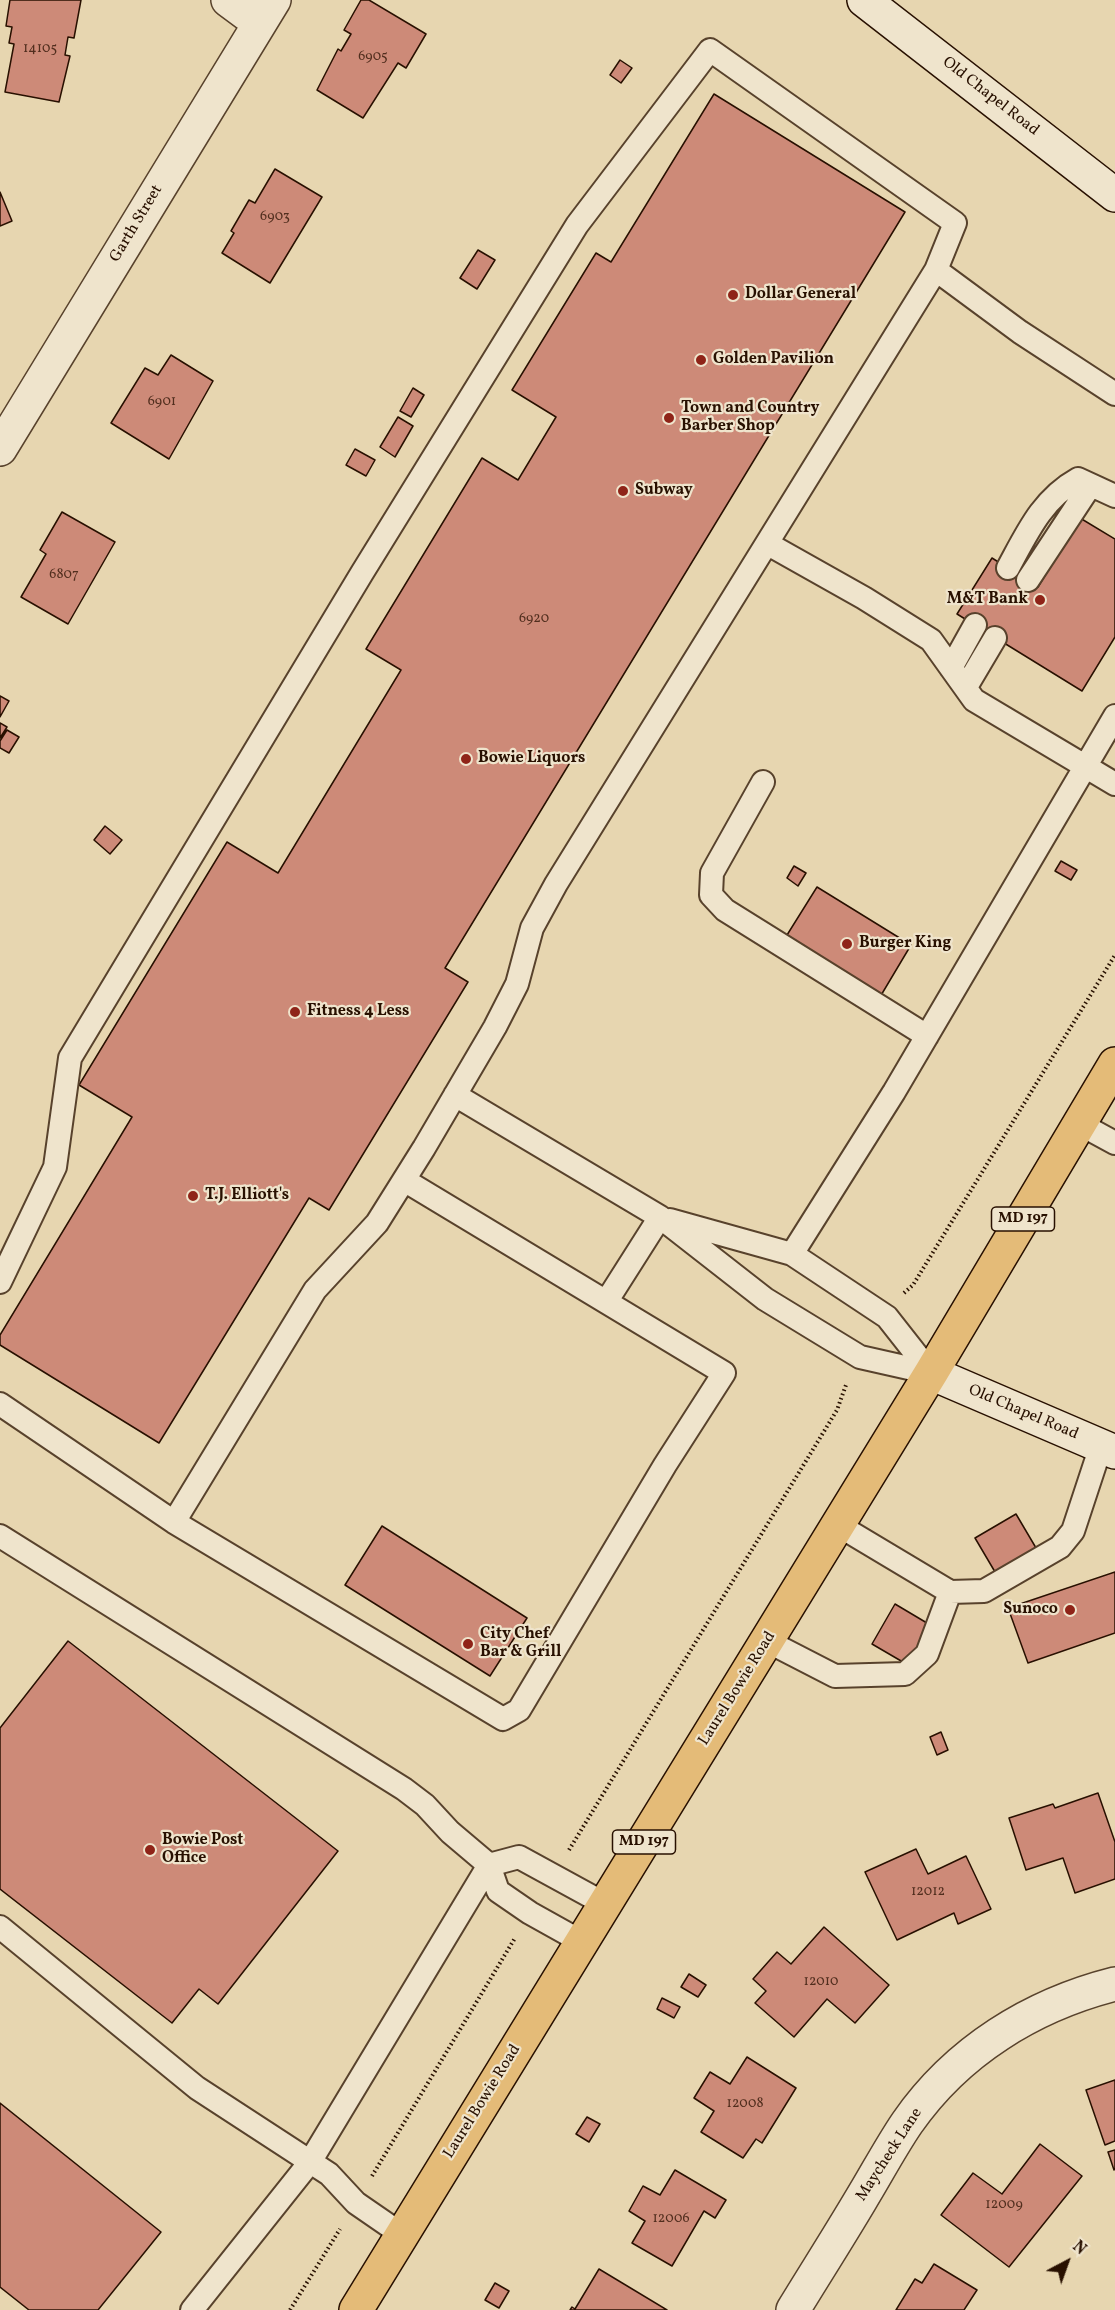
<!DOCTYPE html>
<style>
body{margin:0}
#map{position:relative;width:1115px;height:2310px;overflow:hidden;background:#e7d6b0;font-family:Vollkorn,serif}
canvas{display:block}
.north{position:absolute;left:1037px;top:2232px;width:60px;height:60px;-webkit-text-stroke:4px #efe4cc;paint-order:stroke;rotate:41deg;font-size:16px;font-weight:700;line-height:24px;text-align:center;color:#281000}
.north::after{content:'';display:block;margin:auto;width:21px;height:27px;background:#281000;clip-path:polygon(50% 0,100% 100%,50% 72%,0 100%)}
</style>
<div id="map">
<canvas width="1115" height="2310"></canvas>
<div class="north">N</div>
</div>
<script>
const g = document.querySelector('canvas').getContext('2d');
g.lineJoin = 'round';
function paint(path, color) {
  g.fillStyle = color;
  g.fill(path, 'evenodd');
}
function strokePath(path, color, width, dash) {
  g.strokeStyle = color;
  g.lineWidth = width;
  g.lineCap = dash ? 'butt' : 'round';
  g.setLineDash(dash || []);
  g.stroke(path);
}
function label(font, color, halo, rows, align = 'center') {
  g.font = font + ' Vollkorn,serif';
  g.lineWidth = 4.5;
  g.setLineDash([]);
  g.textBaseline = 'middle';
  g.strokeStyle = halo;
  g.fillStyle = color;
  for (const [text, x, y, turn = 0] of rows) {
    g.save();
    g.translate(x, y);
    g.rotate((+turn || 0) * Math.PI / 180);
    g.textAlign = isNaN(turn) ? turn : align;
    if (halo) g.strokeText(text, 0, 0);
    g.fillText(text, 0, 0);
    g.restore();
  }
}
const building = new Path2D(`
 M10 0H81L74 38 68 37 65 55 70 56 59 102 5 92 14 44 9 43 12 27 6 26Z
 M361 0H369L426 34 406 68 398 63 363 118 317 90 338 49 341 51 351 34 344 30Z
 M620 60 632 68 621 83 610 75Z
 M714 94 905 212 445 968 468 982 329 1210 309 1198 159 1443 0 1345V1335L132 1117 79 1085 227 842 278 873 401 670 366 649 482 458 518 480 556 417 512 390 596 253 611 262Z
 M275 169 322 197 270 283 222 253 234 233 231 231 249 200 255 203Z
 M0 192 12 221 0 226Z
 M478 250 495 260 477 289 460 278Z
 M171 355 213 381 169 459 111 423 145 368 158 375Z
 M413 388 424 395 411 417 400 411Z
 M398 417 413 426 395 457 380 447Z
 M355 449 375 460 366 476 346 465Z
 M62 512 115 542 68 624 21 597 46 554 40 550Z
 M1080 518 1115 539V637L1082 691 957 614 992 558 1038 587Z
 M0 696 9 701 0 717Z
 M0 723 7 727 0 738Z
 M7 730 19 737 9 753 0 748V741Z
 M105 826 122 840 110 854 94 840Z
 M1061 861 1077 870 1071 880 1055 871Z
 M794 866 806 873 798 886 787 878Z
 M817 887 911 945 877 1002 782 943Z
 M1016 1514 1039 1553 998 1577 975 1538Z
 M382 1526 527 1618 490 1676 345 1585Z
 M1115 1572V1633L1028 1663 1008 1608Z
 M895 1604 932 1626 908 1665 872 1644Z
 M68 1641 338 1851 218 2004 199 1989 172 2023 0 1889V1728Z
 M941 1732 948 1750 937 1755 930 1737Z
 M1098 1793 1115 1842V1879L1075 1893 1063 1858 1026 1870 1009 1818 1053 1804 1055 1808Z
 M916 1849 928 1874 966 1856 991 1909 958 1924 954 1913 897 1940 865 1872Z
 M824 1927 889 1985 855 2023 827 1999 794 2037 755 2003 766 1991 753 1979 777 1952 791 1964Z
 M689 1974 706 1985 698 1997 681 1987Z
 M662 1998 680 2007 674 2018 657 2009Z
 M747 2057 796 2088 762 2143 756 2139 743 2158 701 2132 714 2111 694 2098 710 2072 730 2084Z
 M1115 2080V2141L1105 2145 1086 2090Z
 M0 2103 161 2232 98 2310H29L0 2287Z
 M587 2117 600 2124 589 2142 576 2134Z
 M1040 2144 1082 2176 1009 2267 941 2215 973 2173 1002 2194Z
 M1115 2150V2169L1114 2170 1108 2152Z
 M675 2170 726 2200 715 2218 704 2211 672 2266 632 2243 645 2221 629 2211 643 2186 660 2195Z
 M934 2264 977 2290 964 2310H896L915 2279 922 2283Z
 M599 2269 667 2310H570L572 2307 575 2309Z
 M495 2283 509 2291 499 2308 485 2300Z`);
const path = new Path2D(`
 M904 1293 913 1285 1115 955
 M569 1850 837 1410 846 1385
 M372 2176 515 1938
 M290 2310 340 2229`);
const lane = new Path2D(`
 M768 544 864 598 931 640 974 700 1115 784
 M1008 568C1027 533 1042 499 1078 479L1115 496
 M1028 580 1090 486
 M951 668 975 625
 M966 687 995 638
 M763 782 712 873 711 895 725 910 927 1036
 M455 1095 660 1217 765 1299 860 1357 931 1373
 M1080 1124 1115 1143
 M670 1220 792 1254 887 1317 931 1373
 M792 1254 894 1092 1115 716
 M0 1282 55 1167 70 1058 362 573 577 225 710 50 955 223 936 270
 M606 1302 660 1217
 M0 1404 174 1522 503 1719 519 1710 665 1465 724 1373 404 1180
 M174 1522 315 1290 377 1223 424 1148 495 1027 517 984 532 928 556 884 936 270 1020 332 1115 394
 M838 1525 950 1592 984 1591 1060 1547 1073 1531 1101 1446
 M0 1536 404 1789 425 1805 450 1832 489 1865 498 1891 530 1913 582 1942
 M767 1641 835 1676 905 1674 927 1654 950 1592
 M0 1927 197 2088 329 2174 356 2203 401 2234
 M192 2310 310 2162 489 1865 519 1857 605 1904`);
const street = new Path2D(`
 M228 0 259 23
 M0 449 274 0
 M793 2310C815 2274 838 2238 860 2201 876 2175 890 2148 907 2123 957 2051 1032 2005 1115 1984`);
const secondary = new Path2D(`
 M864 0 1115 195
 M931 1373 1115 1452`);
const primary = new Path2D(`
 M356 2310 931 1373 1115 1064`);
const markers = [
 [733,295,6,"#8f2418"],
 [701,360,6,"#8f2418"],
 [669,418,6,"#8f2418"],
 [623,491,6,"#8f2418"],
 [1040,600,6,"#8f2418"],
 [466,759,6,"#8f2418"],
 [847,944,6,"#8f2418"],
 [295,1012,6,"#8f2418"],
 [193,1196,6,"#8f2418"],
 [1070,1610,6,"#8f2418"],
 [468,1644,6,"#8f2418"],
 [150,1850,6,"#8f2418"]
];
const numberNames = [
 ["14105",40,49],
 ["6905",373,57],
 ["6903",275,217],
 ["6901",162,402],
 ["6807",64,575],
 ["6920",534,619],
 ["12012",928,1892],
 ["12010",821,1982],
 ["12008",745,2104],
 ["12009",1004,2205],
 ["12006",671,2219]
];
const shields = [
 [1023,1219,63],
 [644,1842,63]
];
const shieldNames = [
 ["MD 197",1023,1219],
 ["MD 197",644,1842]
];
const streetNames = [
 ["Old Chapel Road",990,97,38],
 ["Garth Street",137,224,-59],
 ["Old Chapel Road",1023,1413,23],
 ["Laurel Bowie Road",738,1689,-58],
 ["Laurel Bowie Road",483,2102,-58],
 ["Maycheck Lane",890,2155,-57]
];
const poiNames = [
 ["Dollar General",745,295],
 ["Golden Pavilion",713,360],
 ["Town and Country",681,409],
 ["Barber Shop",681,427],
 ["Subway",635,491],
 ["M&T Bank",1028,600,"right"],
 ["Bowie Liquors",478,759],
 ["Burger King",859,944],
 ["Fitness 4 Less",307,1012],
 ["T.J. Elliott's",205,1196],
 ["Sunoco",1058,1610,"right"],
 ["City Chef",480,1635],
 ["Bar & Grill",480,1653],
 ["Bowie Post",162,1841],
 ["Office",162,1859]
];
paint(building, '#cd8a78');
strokePath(building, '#281000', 1.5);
strokePath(lane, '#58422c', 26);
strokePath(street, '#58422c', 36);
strokePath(secondary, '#281000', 36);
strokePath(primary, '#281000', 36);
strokePath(path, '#281000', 4, [1.5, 3]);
strokePath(lane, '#efe4cc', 22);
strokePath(street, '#efe4cc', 33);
strokePath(secondary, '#efe4cc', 33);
strokePath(primary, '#e4bb78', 33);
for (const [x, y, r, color] of markers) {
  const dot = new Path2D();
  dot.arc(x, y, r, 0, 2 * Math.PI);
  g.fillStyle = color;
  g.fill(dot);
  strokePath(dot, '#efe4cc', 2);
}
label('14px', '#512e1e', null, numberNames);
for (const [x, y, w] of shields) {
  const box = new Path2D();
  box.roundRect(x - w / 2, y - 12, w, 24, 4.5);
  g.fillStyle = '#efe4cc';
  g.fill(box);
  strokePath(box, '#281000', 1.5);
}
label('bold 15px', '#281000', null, shieldNames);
label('16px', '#281000', '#efe4cc', streetNames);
label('bold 16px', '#281000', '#efe4cc', poiNames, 'left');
</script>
